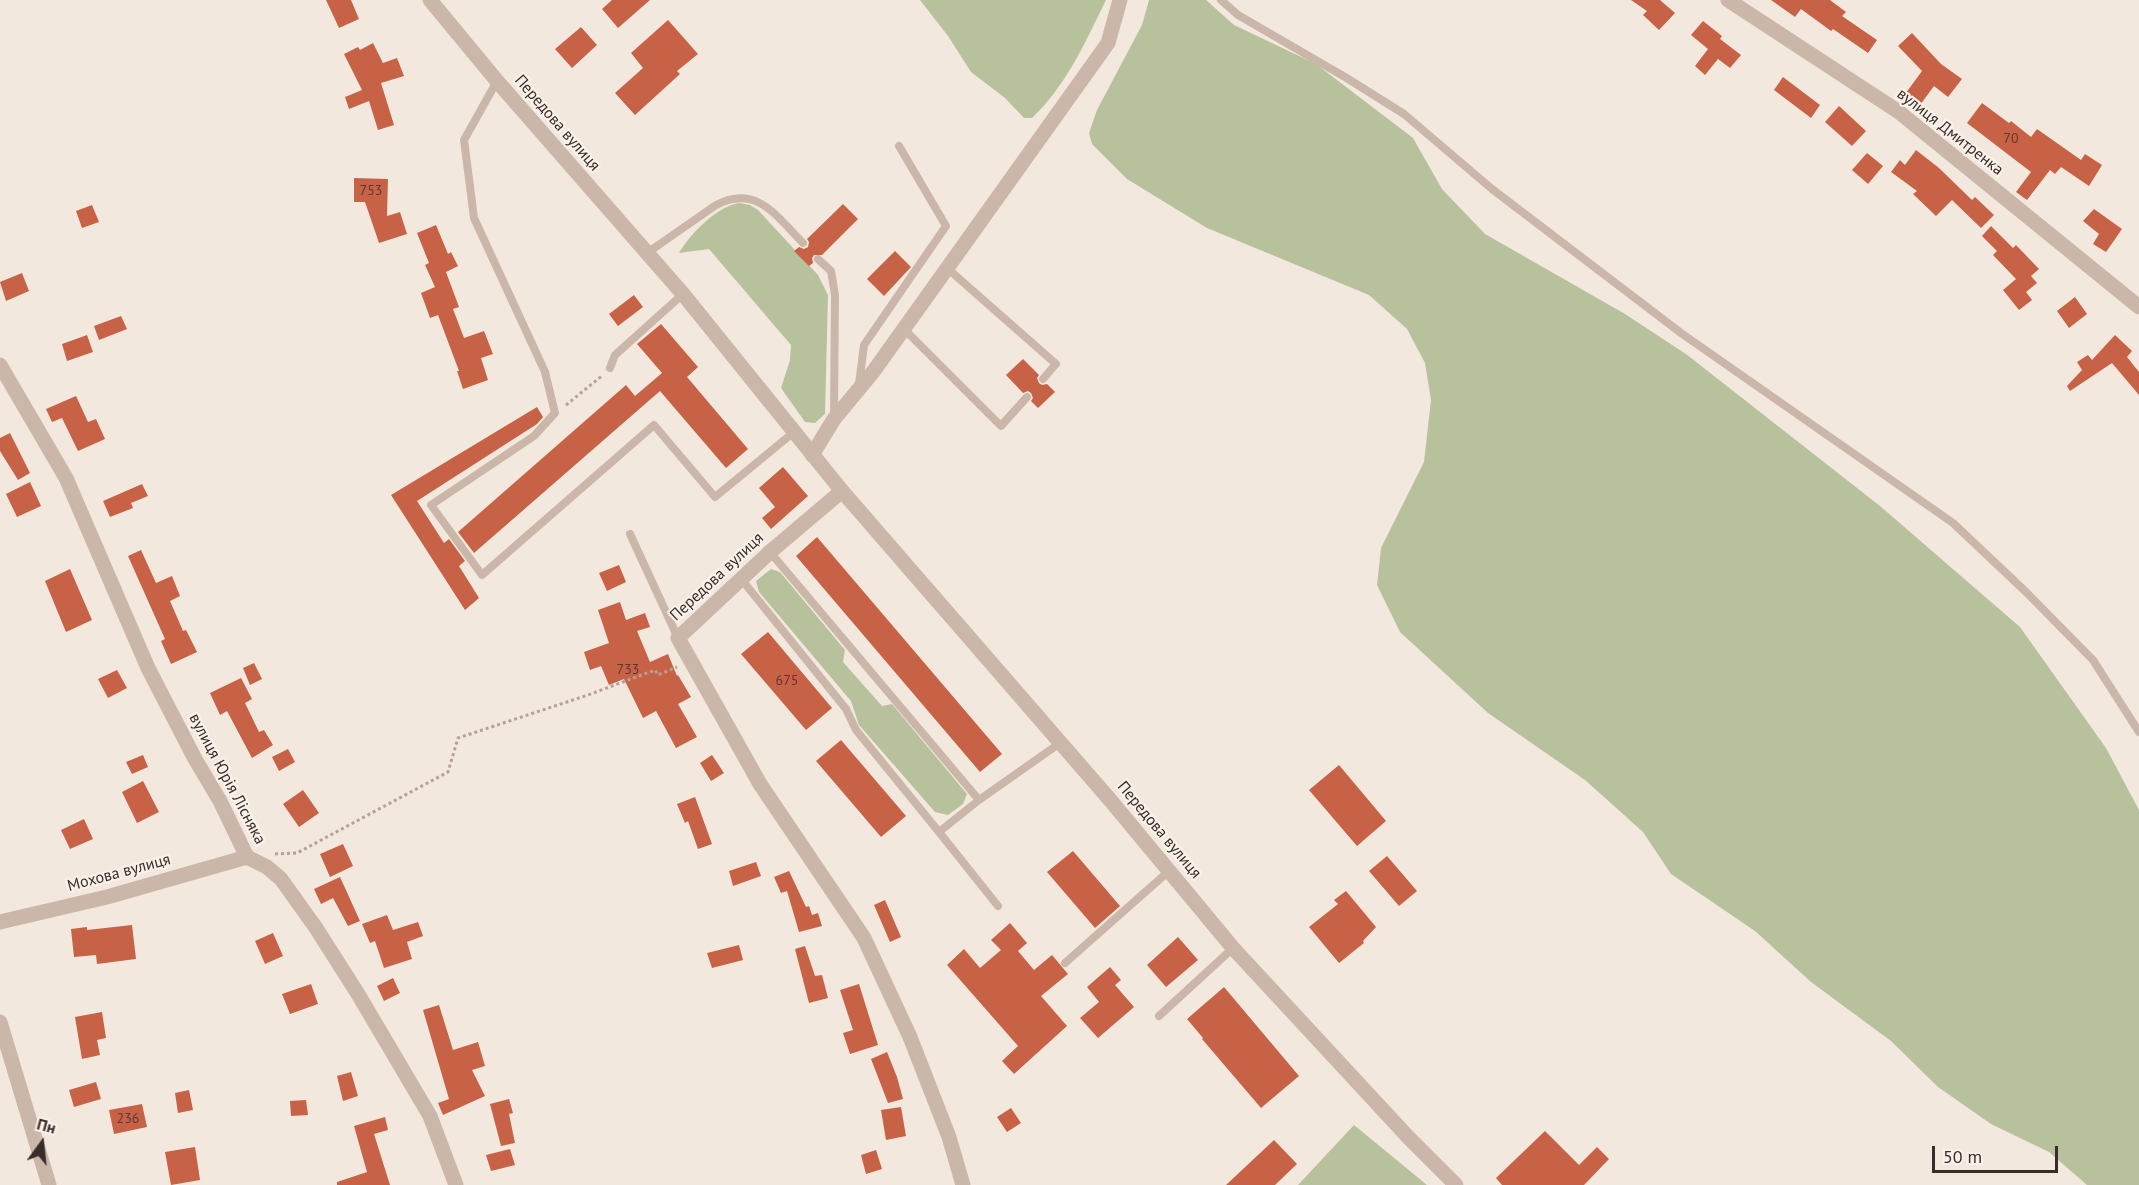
<!DOCTYPE html>
<meta charset="utf-8">
<style>
body{margin:0}
#map{position:relative;width:2139px;height:1185px;overflow:hidden;background:#f3e8dd;font-family:"PT Sans",sans-serif}
canvas{display:block}
.north{position:absolute;left:12px;top:1113px;width:60px;height:60px;-webkit-text-stroke:4px #faf2ea;paint-order:stroke;rotate:15deg;font-size:16px;font-weight:700;line-height:24px;text-align:center;color:#382d29}
.north::after{content:'';display:block;margin:auto;width:21px;height:27px;background:#382d29;clip-path:polygon(50% 0,100% 100%,50% 72%,0 100%)}
.scale{position:absolute;left:1932px;top:1146px;width:126px;height:27px;box-sizing:border-box;border:3px solid #382d29;border-top:0;padding-left:8px;font-size:18px;line-height:21px;white-space:nowrap;color:#382d29;-webkit-text-stroke:4px #faf2ea;paint-order:stroke}
</style>
<div id="map">
<canvas width="2139" height="1185"></canvas>
<div class="north">Пн</div>
<div class="scale">50 m</div>
</div>
<script>
const g = document.querySelector('canvas').getContext('2d');
g.lineJoin = 'round';
function paint(path, color) {
  g.fillStyle = color;
  g.fill(path, 'evenodd');
}
function strokePath(path, color, width, dash) {
  g.strokeStyle = color;
  g.lineWidth = width;
  g.lineCap = dash ? 'butt' : 'round';
  g.setLineDash(dash || []);
  g.stroke(path);
}
function label(font, color, halo, rows, align = 'center') {
  g.font = font + ' "PT Sans",sans-serif';
  g.lineWidth = 4.5;
  g.setLineDash([]);
  g.textBaseline = 'middle';
  g.strokeStyle = halo;
  g.fillStyle = color;
  for (const [text, x, y, turn = 0] of rows) {
    g.save();
    g.translate(x, y);
    g.rotate((+turn || 0) * Math.PI / 180);
    g.textAlign = isNaN(turn) ? turn : align;
    if (halo) g.strokeText(text, 0, 0);
    g.fillText(text, 0, 0);
    g.restore();
  }
}
const green = new Path2D(`
 M920 0H1106C1086 41 1066 86 1032 118H1024L1005 98 971 72 948 36Z
 M1149 0H1206L1234 25 1316 64 1413 138 1442 189 1485 234 1625 314 1686 354 1880 506 2020 627 2106 748 2139 810V1185H2087L2049 1152 1991 1124 1938 1087 1891 1041 1811 982 1755 931 1671 874 1643 832 1585 780 1488 713 1400 632 1377 585 1381 548 1424 462 1431 400 1425 363 1407 329 1369 295 1207 228 1127 179 1092 144 1089 133 1097 110 1142 25Z
 M740 203 750 205 758 210 818 275 828 295 825 414 815 423 805 422 781 388 790 360 791 345 709 249 679 253C690 234 718 205 740 203Z
 M771 569 780 572 845 650 843 662 882 706 892 704 967 794 963 804 948 815 935 812 859 725 851 701 759 592 756 581Z
 M1354 1125 1427 1185H1298Z`);
const building = new Path2D(`
 M326 0H351L359 19 339 28Z
 M612 0H650L618 28 602 9Z
 M1631 0H1660L1675 13 1659 30 1643 15 1647 11Z
 M1771 0H1830L1846 12 1842 16 1877 40 1868 53 1833 29 1831 31 1801 9 1795 17Z
 M668 20 698 54 677 71 680 74 635 115 615 93 643 68 631 53Z
 M1703 21 1722 36 1720 39 1741 55 1730 68 1718 59 1705 75 1695 66 1708 49 1691 35Z
 M581 27 597 45 572 68 555 49Z
 M1912 33 1941 64 1962 79 1948 97 1934 86 1915 112 1900 101 1922 71 1898 46Z
 M373 43 383 63 397 58 404 76 381 83 394 125 378 130 369 101 349 109 345 97 362 90 344 54 358 47 360 50Z
 M1783 77 1820 105 1811 118 1774 90Z
 M1982 103 2009 123 2011 121 2031 137 2037 129 2081 160 2085 154 2102 165 2089 186 2061 167 2055 174 2050 170 2027 200 2016 192 2031 172 1967 123Z
 M1839 106 1866 131 1852 146 1825 122Z
 M1916 150 1939 168 1972 200 1975 197 1994 215 1981 228 1952 200 1936 216 1913 194 1917 191 1891 172 1900 160 1905 165Z
 M1867 153 1883 166 1868 184 1852 170Z
 M354 178 388 179 387 216 400 212 407 234 379 243 365 202H354Z
 M843 204 858 219 822 255H814L812 258 813 263 809 266 794 251 799 247 804 249 808 247 809 242 807 239Z
 M92 205 99 222 82 228 76 211Z
 M2094 209 2122 229 2106 252 2093 244 2099 234 2083 221Z
 M436 225 448 254 451 252 458 266 446 272 459 307 453 309 464 338 484 331 493 354 481 358 488 380 463 389 457 371H459L438 315 430 318 421 293 435 287 425 265 429 263 417 233Z
 M1991 226 2013 248 2016 245 2039 269 2031 276 2037 283 2026 292 2032 300 2019 310 2003 290 2016 279 1993 255 1997 251 1982 236Z
 M895 251 911 267 884 296 867 279Z
 M22 273 29 291 6 301 0 282Z
 M634 295 643 307 618 326 609 314Z
 M2075 297 2087 314 2069 328 2057 311Z
 M121 316 127 329 99 340 94 326Z
 M661 324 698 367 687 377 748 449 726 468 660 391 474 553 458 532 626 385 635 396 662 373 637 344Z
 M87 335 93 352 67 361 62 344Z
 M2115 335 2132 351 2127 357 2139 372V395L2112 363 2070 391 2067 386 2082 370 2077 362 2088 355 2092 360Z
 M1023 359 1039 375 1037 378 1039 383 1042 385 1047 384 1055 392 1038 408 1031 401 1033 398 1031 393 1028 391 1023 393 1006 375Z
 M76 396 88 422 96 419 105 439 78 451 62 418 52 422 46 409Z
 M537 407 543 417 537 424 417 501 444 543 449 539 465 561 459 566 479 598 465 610 391 495Z
 M10 433 30 473 18 480 0 451V438Z
 M783 467 808 496 771 529 762 518 775 507 759 488Z
 M30 482 41 506 17 517 6 494Z
 M142 484 148 496 131 503 133 508 110 517 103 501Z
 M817 537 1002 754 980 772 796 556Z
 M141 550 156 583 172 576 180 596 170 601 183 631 186 630 197 652 171 664 161 641 165 639 128 556Z
 M619 565 626 582 607 591 599 573Z
 M70 569 92 620 66 632 45 581Z
 M620 602 626 620 645 613 650 627 637 631 650 662 668 654 677 676 678 675 691 697 678 704 697 737 676 748 656 711 643 718 624 679 609 685 601 666 590 670 584 652 609 643 598 610Z
 M768 632 832 708 806 730 741 654Z
 M254 663 262 679 250 685 243 668Z
 M117 670 127 688 108 698 98 679Z
 M241 678 252 699 245 703 259 732 264 730 273 745 252 758 227 711 220 715 210 693Z
 M841 740 906 816 881 837 816 761Z
 M288 749 295 762 279 771 272 757Z
 M143 755 148 767 132 774 126 762Z
 M712 755 724 773 711 781 700 763Z
 M1339 765 1386 821 1357 846 1309 790Z
 M143 781 159 812 137 823 122 792Z
 M303 790 319 813 299 827 283 804Z
 M695 797 712 844 698 849 688 821 685 823 677 804Z
 M84 819 93 839 70 849 61 830Z
 M343 844 353 866 330 877 320 854Z
 M1073 851 1120 906 1095 928 1047 872Z
 M1387 856 1417 891 1399 906 1369 871Z
 M756 862 761 876 733 886 729 871Z
 M789 871 806 907 809 906 812 915 818 913 822 926 799 932 787 891 781 893 774 877Z
 M340 877 360 921 348 926 333 898 321 904 314 889Z
 M1346 891 1376 927 1363 941 1364 943 1339 963 1309 927 1338 904 1334 900Z
 M885 900 901 937 890 942 874 905Z
 M387 915 393 930 418 922 423 936 407 942 412 959 384 968 375 941 370 943 362 924Z
 M1010 923 1027 943 1018 951 1034 970 1052 955 1068 974 1041 996 1067 1026 1014 1074 1002 1061 1018 1046 947 965 964 949 980 968 1001 950 991 940Z
 M132 925 136 959 97 964 96 955 74 957 71 929 87 927V930Z
 M273 933 283 956 265 964 255 941Z
 M1178 937 1198 960 1166 987 1147 965Z
 M739 945 743 960 712 968 707 953Z
 M805 946 815 976 822 975 828 998 809 1003 795 949Z
 M1110 967 1121 980 1115 985 1134 1007 1098 1038 1080 1018 1099 1002 1087 987Z
 M393 978 400 993 384 1001 377 986Z
 M311 984 318 1004 290 1014 282 994Z
 M859 984 878 1045 850 1054 843 1033 853 1030 840 990Z
 M1224 987 1299 1076 1261 1108 1202 1039 1203 1038 1187 1019Z
 M439 1005 453 1050 478 1042 485 1066 472 1070 485 1096 443 1115 438 1103 449 1099 423 1010Z
 M102 1012 106 1038 97 1040 100 1055 82 1059 75 1017Z
 M887 1052 897 1077 903 1099 888 1103 871 1059Z
 M351 1072 358 1096 343 1101 337 1076Z
 M96 1082 101 1099 74 1107 69 1090Z
 M189 1090 193 1110 178 1113 175 1093Z
 M509 1099 513 1113 509 1114 515 1143 501 1146 490 1104Z
 M306 1100 308 1115 291 1116 290 1101Z
 M142 1104 147 1127 114 1134 109 1110Z
 M901 1107 906 1136 886 1140 881 1110Z
 M1011 1108 1021 1123 1007 1132 997 1117Z
 M385 1117 388 1130 374 1134 390 1185H337V1182L367 1172 354 1126Z
 M1545 1131 1579 1165 1597 1147 1609 1159 1584 1185H1502L1496 1178Z
 M1274 1140 1297 1164 1275 1185H1226Z
 M195 1147 200 1180 171 1185 165 1152Z
 M510 1149 515 1165 491 1171 486 1155Z
 M876 1150 882 1169 866 1174 861 1155Z`);
const path = new Path2D(`
 M566 405 603 375
 M275 854 297 853 448 772 458 738 588 695 655 670 658 675 677 667`);
const service = new Path2D(`
 M1221 0 1238 15 1345 77 1404 114 1492 189 1681 333 1953 523 2025 591 2093 660 2139 732
 M497 81 464 140 474 218 545 372 555 413 534 436 431 505 482 575 654 425 715 497 794 432
 M647 253 716 205C757 184 776 216 803 243
 M818 259 831 271 835 295 834 417
 M947 268 1056 364 1043 379
 M904 329 1001 426 1027 397
 M610 368 615 355 683 294
 M859 384 864 345 946 226 899 146
 M630 534 678 638
 M770 552 979 800
 M742 580 846 709 856 730 939 832 979 800 1060 743
 M939 832 998 906
 M1065 963 1169 871
 M1159 1016 1233 948`);
const minor = new Path2D(`
 M1728 0 1899 112 2139 307
 M0 365 66 478 148 668 195 759 220 801 247 857 267 867 281 879 316 928 358 994 430 1116 456 1185
 M812 455 834 419 873 372 1108 43 1120 0
 M842 491 770 552 678 638 760 784 864 938 910 1037 949 1137 963 1185
 M0 922 107 897 247 857
 M0 1022 49 1185`);
const tertiary = new Path2D(`
 M430 0 497 81 683 294 842 491 1111 801 1233 948 1408 1137 1456 1185`);
const numberNames = [
 ["70",2011,139],
 ["753",371,191],
 ["733",628,670],
 ["675",787,681],
 ["236",128,1119]
];
const streetNames = [
 ["Передова вулиця",557,123,49],
 ["вулиця Дмитренка",1950,132,38],
 ["Передова вулиця",717,577,-43],
 ["вулиця Юрія Лісняка",227,779,62],
 ["Передова вулиця",1159,830,50],
 ["Мохова вулиця",119,873,-15]
];
paint(green, '#b7c29d');
paint(building, '#c86246');
strokePath(path, '#b7a193', 3, [3, 3]);
strokePath(service, '#cbb7a9', 8);
strokePath(minor, '#cbb7a9', 15);
strokePath(tertiary, '#cbb7a9', 15);
label('14px', '#5c3a30', null, numberNames);
label('16px', '#382d29', '#faf2ea', streetNames);
</script>
